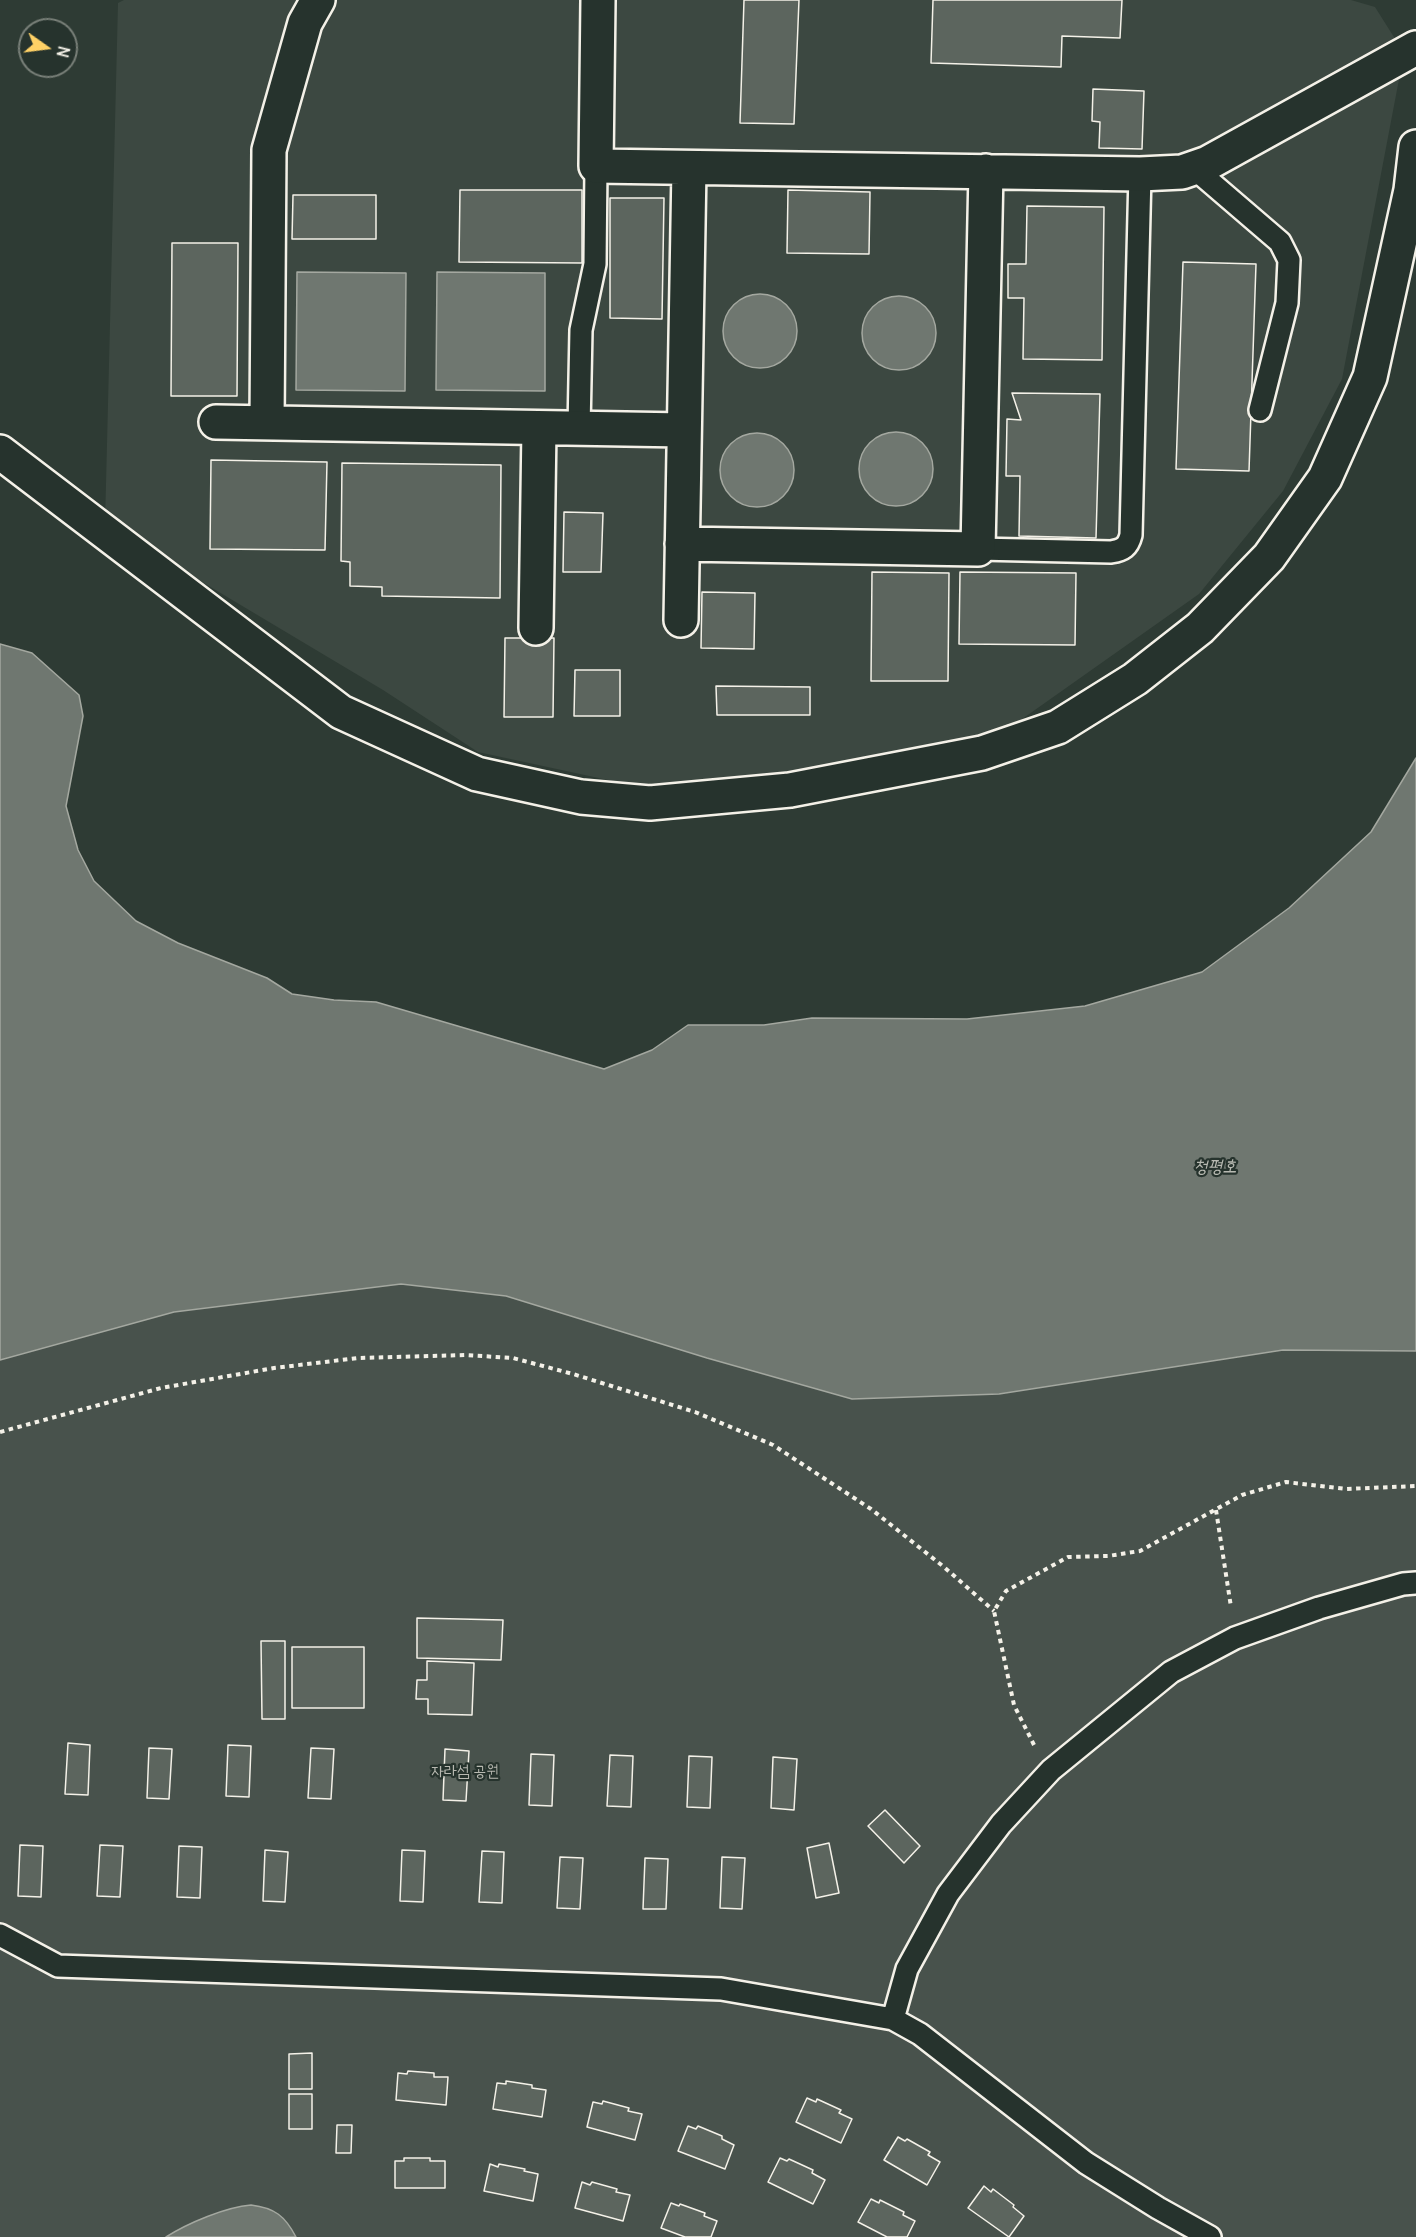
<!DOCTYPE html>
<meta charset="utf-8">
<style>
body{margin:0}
#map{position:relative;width:1416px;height:2237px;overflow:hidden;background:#2e3b34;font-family:Delius,sans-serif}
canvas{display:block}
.north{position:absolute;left:18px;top:18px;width:60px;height:60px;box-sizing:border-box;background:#26332d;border:2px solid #787f78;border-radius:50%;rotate:104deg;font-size:16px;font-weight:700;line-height:24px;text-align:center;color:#f4f1e8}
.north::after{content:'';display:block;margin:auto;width:21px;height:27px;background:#ffd166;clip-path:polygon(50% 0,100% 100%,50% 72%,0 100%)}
</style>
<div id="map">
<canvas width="1416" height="2237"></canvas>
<div class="north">N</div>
</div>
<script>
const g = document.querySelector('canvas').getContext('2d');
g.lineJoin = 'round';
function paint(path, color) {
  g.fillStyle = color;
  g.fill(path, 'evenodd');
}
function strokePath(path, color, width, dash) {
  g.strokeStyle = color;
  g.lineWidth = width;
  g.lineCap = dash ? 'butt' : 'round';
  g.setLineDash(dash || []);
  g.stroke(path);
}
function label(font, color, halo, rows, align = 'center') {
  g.font = font + ' Delius,"Poor Story",sans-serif';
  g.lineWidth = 4.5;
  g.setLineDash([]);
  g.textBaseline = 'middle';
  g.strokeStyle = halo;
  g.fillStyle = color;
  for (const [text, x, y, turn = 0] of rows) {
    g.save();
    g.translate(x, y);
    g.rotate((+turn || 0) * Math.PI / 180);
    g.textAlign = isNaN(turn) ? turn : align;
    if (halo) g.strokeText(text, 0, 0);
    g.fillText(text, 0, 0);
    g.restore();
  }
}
const built = new Path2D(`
 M124 0H1351L1375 7 1404 53 1342 379 1283 491 1199 594 1008 729 682 796 478 752 383 690 105 524 118 3Z`);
const green = new Path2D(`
 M401 1284 506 1296 707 1358 852 1399 1000 1394 1283 1350 1416 1351V2237H0V1360L174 1312Z`);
const water = new Path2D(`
 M297 272 406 273 405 391 296 390Z
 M437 272 545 273V391L436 390Z
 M723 331a37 37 0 1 1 74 0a37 37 0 1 1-74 0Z
 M862 333a37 37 0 1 1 74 0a37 37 0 1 1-74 0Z
 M859 469a37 37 0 1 1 74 0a37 37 0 1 1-74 0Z
 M720 470a37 37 0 1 1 74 0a37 37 0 1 1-74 0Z
 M0 644 32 653 79 695 83 716 66 806 78 850 94 881 136 921 178 943 267 978 292 994 334 1000 376 1002 604 1069 652 1050 688 1025H764L812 1018 967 1019 1085 1006 1202 972 1289 908 1371 832 1416 758V1351L1283 1350 999 1394 852 1399 707 1358 506 1296 401 1284 174 1312 0 1360Z
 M251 2205C275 2208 285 2216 296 2237H166C188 2223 226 2207 251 2205Z`);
const building = new Path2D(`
 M744 0H799L794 124 740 123Z
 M933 0H1122L1120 38 1062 36 1061 67 931 63Z
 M1093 89 1144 91 1142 149 1099 148 1100 122 1092 121Z
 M460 190H582V263L459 262Z
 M788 190 870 192 869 254 787 253Z
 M293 195H376V239H292Z
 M610 198H664L662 319 610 318Z
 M1027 206 1104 207 1102 360 1023 359 1024 298H1008V264H1026Z
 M172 243H238L237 396H171Z
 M1183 262 1256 264 1249 471 1176 469Z
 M1012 393 1100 394 1096 538 1019 536 1020 476H1006L1007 419 1021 420Z
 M211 460 327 462 325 550 210 549Z
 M342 463 501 465 500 598 382 596V587L350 586V562L341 561Z
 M564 512 603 513 601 572H563Z
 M872 572 949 573 948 681H871Z
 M960 572 1076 573 1075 645 959 644Z
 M702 592 755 593 754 649 701 648Z
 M505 638H554L553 717H504Z
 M575 670H620V716H574Z
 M716 686 810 687V715H717Z
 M417 1618 503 1620 501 1660 417 1658Z
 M261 1641H285V1719H262Z
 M292 1647H364V1708H292Z
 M427 1661 474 1663 472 1715 428 1714V1699H416L417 1680H427Z
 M68 1743 90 1745 88 1795 65 1794Z
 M228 1745 251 1746 249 1797 226 1796Z
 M149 1748 172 1749 169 1799 147 1798Z
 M311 1748 334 1749 331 1799 308 1798Z
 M445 1749 469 1751 466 1801 443 1800Z
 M531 1754 554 1755 552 1806 529 1805Z
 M610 1755 633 1756 631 1807 607 1806Z
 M689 1756 712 1757 710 1808 687 1807Z
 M773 1757 797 1759 794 1810 771 1808Z
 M885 1810 920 1846 904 1863 868 1826Z
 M829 1843 839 1893 816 1898 807 1848Z
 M20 1845 43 1846 41 1897 18 1896Z
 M100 1845 123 1846 120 1897 97 1896Z
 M179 1846 202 1847 200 1898 177 1897Z
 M265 1850 288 1852 285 1902 263 1901Z
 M402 1850 425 1851 423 1902 400 1901Z
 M482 1851 504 1852 502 1903 479 1902Z
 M560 1857 583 1858 580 1909 557 1908Z
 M722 1857 745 1858 742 1909 720 1908Z
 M645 1858 668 1859 666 1909H643Z
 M312 2053V2089H289V2054Z
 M408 2071 434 2073V2077H448L446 2105 396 2100 398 2073 407 2074Z
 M506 2081 532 2085V2088L546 2090 542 2117 493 2109 497 2083 506 2084Z
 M289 2094H312V2129H289Z
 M807 2098 816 2102 817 2099 841 2110 839 2113 852 2119 841 2143 796 2122Z
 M603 2101 629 2108 628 2111 642 2114 635 2140 587 2127 593 2102 602 2104Z
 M337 2125H352L351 2153H336Z
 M688 2126 696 2129 698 2126 722 2136V2139L734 2145 725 2169 678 2151Z
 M898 2137 905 2141 907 2139 930 2152 928 2155 940 2162 927 2185 884 2160Z
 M404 2158H430V2161H445V2188H395V2161H404Z
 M780 2158 787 2161 789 2159 813 2170 812 2173 825 2180 813 2204 768 2182Z
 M490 2164 498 2167 499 2164 525 2169 524 2171 538 2174 533 2201 484 2191Z
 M582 2182 590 2185 592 2182 617 2189 616 2192 630 2195 623 2221 575 2208Z
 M984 2186 991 2192 993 2189 1014 2205 1013 2207 1024 2216 1009 2237 968 2208Z
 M871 2199 879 2203 880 2200 904 2212 903 2215 915 2221 907 2237H887L858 2222Z
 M671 2203 679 2206 680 2204 705 2213 704 2216 717 2221 711 2237H685L661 2228Z`);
const path = new Path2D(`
 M0 1432 161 1388 274 1368 358 1358 465 1355 513 1358 573 1374 695 1412 773 1445 871 1509 944 1567 994 1611
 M1216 1510 1231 1607
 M1034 1745 1014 1705 994 1611 1006 1591 1068 1557 1108 1556 1140 1551 1242 1495 1286 1482 1346 1489 1416 1486`);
const service = new Path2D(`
 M1195 169 1280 242 1289 260 1287 303 1260 410
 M579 428 581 330 595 264 596 166
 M978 549 1111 552C1123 550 1128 547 1131 535L1140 174
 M0 1935 58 1966 721 1989 893 2019 920 2034 1086 2163 1158 2208 1210 2237
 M893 2019 907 1969 948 1894 1001 1824 1051 1770 1171 1672 1235 1638 1319 1608 1403 1584 1416 1583`);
const minor = new Path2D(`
 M598 0 596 166 1140 174 1182 172 1208 163 1416 48
 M216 422 684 430
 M267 423 269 150 305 23 318 0
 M0 452 341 712 477 774 581 797 650 803 790 790 982 753 1058 727 1135 679 1200 628 1269 557 1325 478 1370 377 1411 190 1416 147
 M682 544 978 549 986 171
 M681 620 689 168
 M536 628 539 428`);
const parkNames = [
 ["자라섬 공원",465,1771]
];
const waterNames = [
 ["청평호",1215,1167]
];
paint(built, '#3c4841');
paint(green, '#48524c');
paint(water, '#6f7770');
strokePath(water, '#a4a8a0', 1.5);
paint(building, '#5c655e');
strokePath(building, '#f4f1e8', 1.5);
strokePath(service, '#f4f1e8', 26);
strokePath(minor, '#f4f1e8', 38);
strokePath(path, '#f4f1e8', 4, [4.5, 4.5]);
strokePath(service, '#26332d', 21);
strokePath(minor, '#26332d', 33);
label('16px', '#b8b9b1', '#26332d', parkNames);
label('italic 18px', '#b8bab2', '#26332d', waterNames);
</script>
